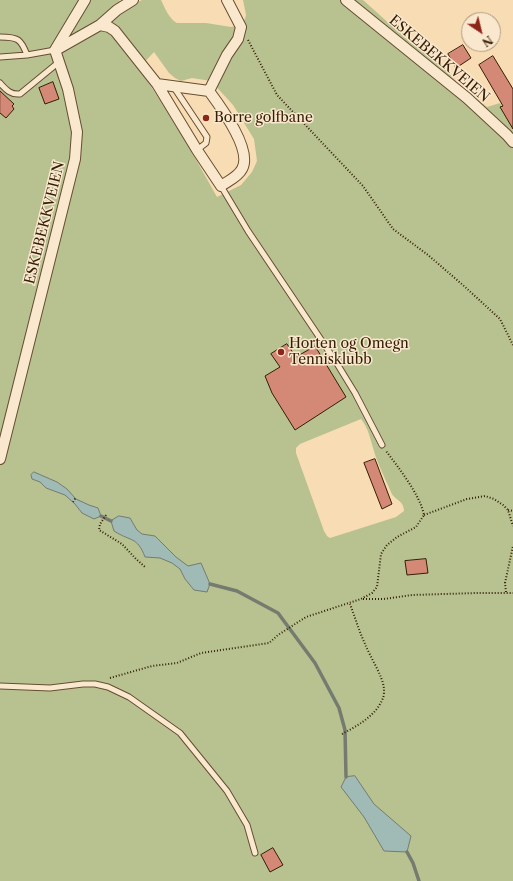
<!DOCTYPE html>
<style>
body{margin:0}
#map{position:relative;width:513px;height:881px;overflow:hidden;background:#f8dcb3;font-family:"Libre Caslon Text",serif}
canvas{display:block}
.north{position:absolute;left:461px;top:12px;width:40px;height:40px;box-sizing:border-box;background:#fae8ce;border:1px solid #ab977e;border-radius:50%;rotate:145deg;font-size:11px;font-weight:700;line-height:16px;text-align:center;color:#341e06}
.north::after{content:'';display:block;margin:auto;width:14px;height:18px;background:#8f2418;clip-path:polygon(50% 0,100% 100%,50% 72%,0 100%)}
</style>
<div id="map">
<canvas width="513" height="881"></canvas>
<div class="north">N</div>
</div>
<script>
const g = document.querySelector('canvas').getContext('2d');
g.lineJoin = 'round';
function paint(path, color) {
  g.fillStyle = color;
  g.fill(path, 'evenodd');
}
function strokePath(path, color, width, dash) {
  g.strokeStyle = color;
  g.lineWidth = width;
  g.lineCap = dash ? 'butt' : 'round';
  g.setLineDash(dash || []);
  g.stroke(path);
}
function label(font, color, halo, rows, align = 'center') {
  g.font = font + ' "Libre Caslon Text",serif';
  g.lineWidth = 3;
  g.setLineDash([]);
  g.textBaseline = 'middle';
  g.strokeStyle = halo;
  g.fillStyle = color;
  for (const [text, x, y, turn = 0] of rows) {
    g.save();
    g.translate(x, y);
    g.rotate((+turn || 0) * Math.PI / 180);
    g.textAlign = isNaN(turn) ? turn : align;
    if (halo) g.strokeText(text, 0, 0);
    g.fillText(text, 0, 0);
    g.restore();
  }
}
const green = new Path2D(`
 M0 0H119L123 4 130 6 142 0H161C165 8 169 19 177 23H206L231 27 237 26 245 19 246 15 243 0H363L412 44 433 55 461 87 487 107 500 103 513 123V881H0ZM154 52 169 73 175 78 181 81 192 78 211 81 233 105 254 139 257 161 252 172 241 185 217 197 180 131 139 68ZM361 419C369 429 370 439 374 451 378 465 385 478 391 492 394 500 404 500 404 511L396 517 330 538 327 536 324 531 296 453V448L300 444Z`);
const water = new Path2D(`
 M34 472 57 482 67 489 76 499 89 505 98 508 101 516 94 519 82 513 75 504 65 495 46 488 40 482 32 479 31 475Z
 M119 516 130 518 137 530 142 534 155 536 176 557 188 566 201 563 210 584 207 592 194 590 185 579 180 569 172 563 160 558 145 557C137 536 131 542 114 531L111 521Z
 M355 776 374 804 411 836 407 852 384 851 364 817 341 787 346 777Z`);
const stream = new Path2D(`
 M101 516 111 521
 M210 584 237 591 278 613 315 663 339 708 345 730 346 777
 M407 852 413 863 419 881`);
const building = new Path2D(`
 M463 45 471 58 456 68 448 54Z
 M493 56 513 89V129L500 107 503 106 479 65Z
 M53 82 59 99 45 104 39 88Z
 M0 91 14 104 12 106 14 109 6 118 0 113Z
 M287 344 296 357 315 346 346 397 295 430 272 393 265 376 280 367 271 354Z
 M375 459 392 504 382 509 364 463Z
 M426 559 428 573 407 575 405 561Z
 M273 848 283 865 270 872 261 855Z`);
const path = new Path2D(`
 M248 40 277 95 363 186 393 229 428 255 464 286 500 319 513 345
 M73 502 76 497
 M508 510 513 511
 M106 515 100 524 99 530 122 544 136 559 145 567
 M424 515 467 499 485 496 494 499 503 505 508 510 513 526
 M506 592 505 583 513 546
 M363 599H384L412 595 477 593H513
 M110 678 152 666 177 663 201 653 269 643 278 635 306 617 361 599 372 593 377 587 381 554 387 545 397 537 416 527 424 515C420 495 399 468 386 451
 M342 734C357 726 376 716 383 698 384 696 384 692 384 689 383 676 370 657 365 644 359 631 355 617 350 604`);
const lane = new Path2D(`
 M0 37C18 37 21 39 27 55
 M0 57 27 55 55 50
 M0 83C6 90 11 95 20 94L59 62
 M173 86 207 137 206 143 197 150
 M221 186 248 231 336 362 355 393 382 445
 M0 686 50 688 83 684H95L108 687 129 697 180 733 227 791 247 825 255 853`);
const street = new Path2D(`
 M346 0 467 98 507 135 513 142
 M100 25 109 27 115 31 157 84 197 150 221 186C228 181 238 177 242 169 253 150 220 106 209 91L157 84
 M56 50 100 25 117 10 133 0
 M209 91 227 55 238 39 241 27 227 0
 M0 459 75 159 77 132 68 89 55 50 85 0`);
const markers = [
 [206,118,4,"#8f2418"],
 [281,352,4,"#8f2418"]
];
const streetNames = [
 ["ESKEBEKKVEIEN",439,59,40],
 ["ESKEBEKKVEIEN",45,223,-76]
];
const poiNames = [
 ["Borre golfbane",214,118],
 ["Horten og Omegn",289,344],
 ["Tennisklubb",289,360]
];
paint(green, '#b8c291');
paint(water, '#a0bab5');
strokePath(water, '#757c6f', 1);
strokePath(stream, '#757c6f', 3.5);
paint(building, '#d48977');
strokePath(building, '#341e06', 1);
strokePath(lane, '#654e31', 7);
strokePath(street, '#654e31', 12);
strokePath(path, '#341e06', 2, [1, 2]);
strokePath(lane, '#fae8ce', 5);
strokePath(street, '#fae8ce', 10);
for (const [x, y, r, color] of markers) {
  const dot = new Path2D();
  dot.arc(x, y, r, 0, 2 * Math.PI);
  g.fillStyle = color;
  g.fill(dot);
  strokePath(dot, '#fae8ce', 1.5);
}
label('14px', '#341e06', '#fae8ce', streetNames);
label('14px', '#341e06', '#fae8ce', poiNames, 'left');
</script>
